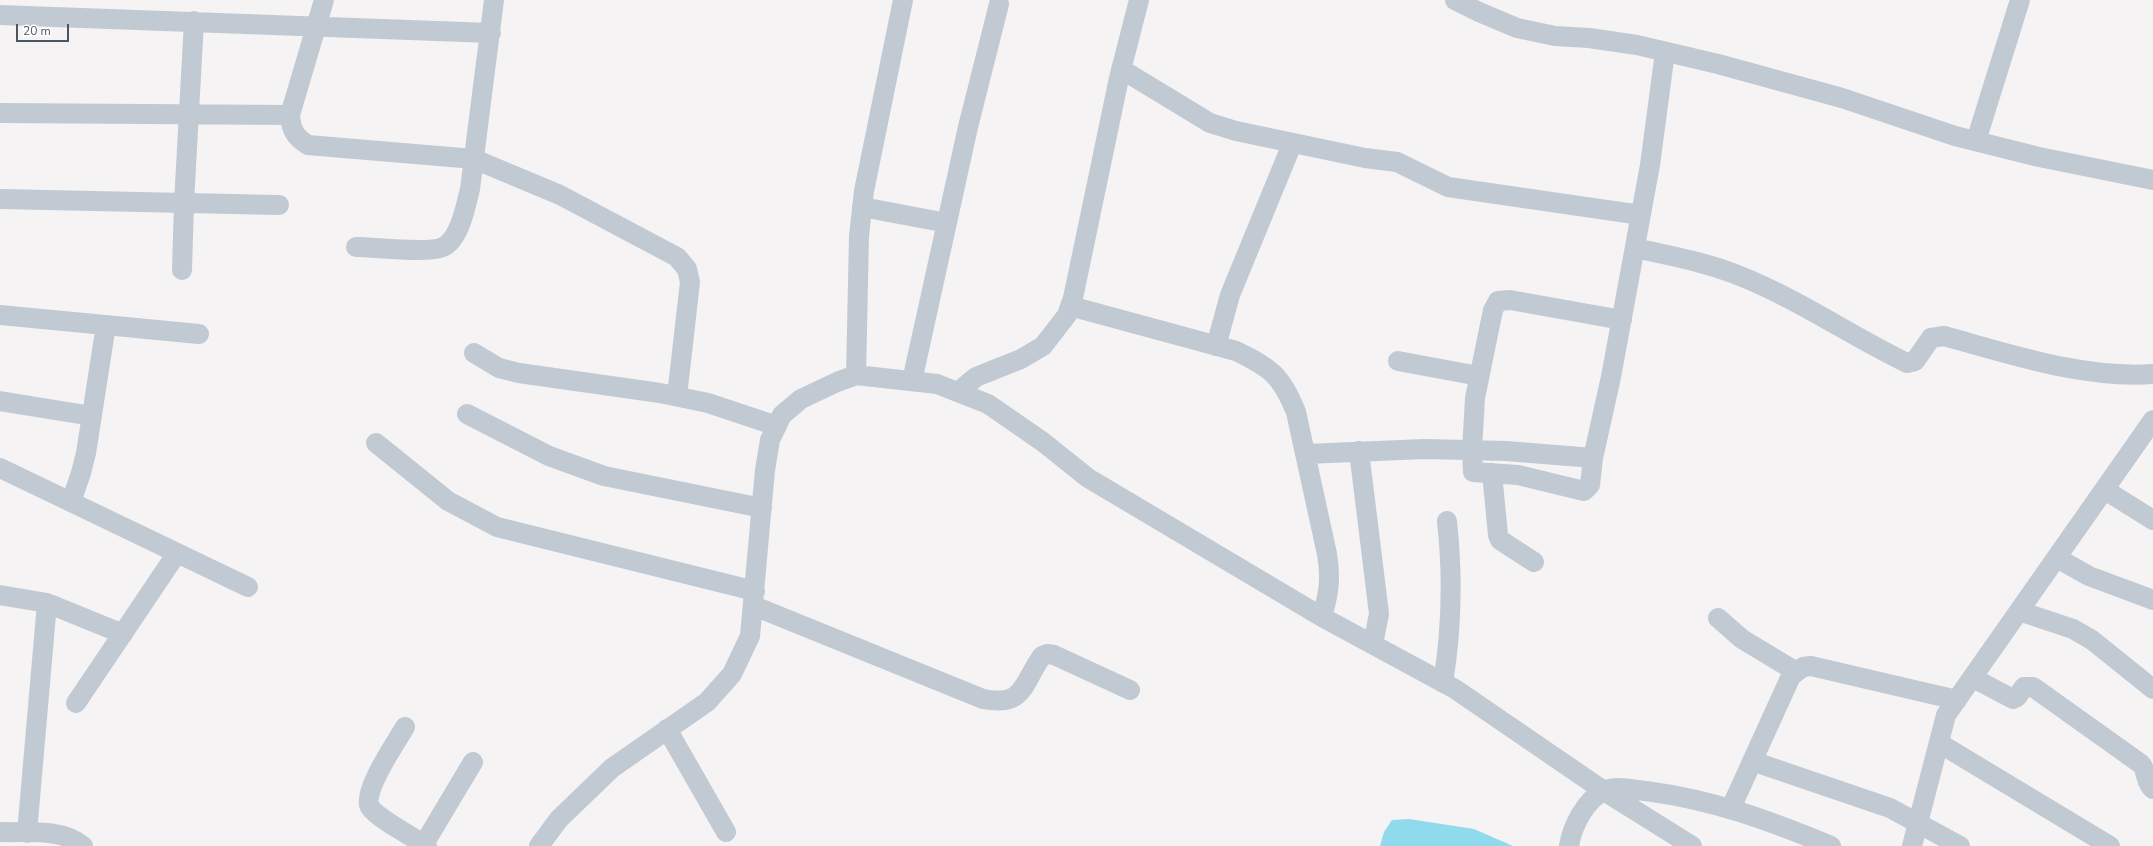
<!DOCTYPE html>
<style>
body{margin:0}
#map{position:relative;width:2153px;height:846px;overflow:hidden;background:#f5f3f3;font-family:"Nunito Sans",sans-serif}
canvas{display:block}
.scale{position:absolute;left:16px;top:24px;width:53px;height:18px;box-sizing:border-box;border:2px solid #4a5661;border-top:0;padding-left:5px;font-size:12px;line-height:14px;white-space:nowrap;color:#4a5661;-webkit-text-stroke:3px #fff;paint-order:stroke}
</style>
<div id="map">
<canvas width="2153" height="846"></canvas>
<div class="scale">20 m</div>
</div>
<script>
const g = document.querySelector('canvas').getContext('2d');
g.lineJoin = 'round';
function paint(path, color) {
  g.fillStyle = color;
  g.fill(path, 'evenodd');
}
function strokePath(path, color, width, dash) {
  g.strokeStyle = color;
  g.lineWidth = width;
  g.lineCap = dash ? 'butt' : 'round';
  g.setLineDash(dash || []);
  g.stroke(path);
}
const water = new Path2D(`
 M1409 819 1474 829 1513 846H1380L1384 832 1392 820Z`);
const minor = new Path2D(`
 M324 0 290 115C291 130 295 137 308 145L474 159 560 195 677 257 687 269 690 282 677 396
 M1455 0 1479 12 1517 28 1555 36 1589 38 1637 45 1718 64 1842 98 1955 136 2039 157 2153 180
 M0 15 491 33
 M1121 69 1210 123 1236 131 1365 158 1397 162 1448 187 1641 215
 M0 113 290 115
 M1976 141 2020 0
 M0 199 279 205
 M862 207 947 223
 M356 247C375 247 428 254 443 247 460 239 466 205 470 189L494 0
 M1635 248C1670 256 1706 262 1740 276 1798 299 1851 336 1907 363L1915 361 1931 338 1944 336C2011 354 2083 379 2153 374
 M182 270 184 203 194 21
 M1070 306 1236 351C1271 368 1281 375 1296 412L1327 554C1331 578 1329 593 1322 617
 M0 315 199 334
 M1216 346 1230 295 1292 144
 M474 353 499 368 519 373 660 393 708 403 777 426
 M1398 361 1479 376
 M856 375 859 236 864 191 903 0
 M912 381 968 127 999 4
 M958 392 976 377 1021 359 1043 346 1067 315 1073 298 1119 78 1139 0
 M0 401 92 416
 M467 414 549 456 604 476 762 508
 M376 443 448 501 497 527 755 591
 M1359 451 1379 614 1373 644
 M1306 454 1425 449 1506 451 1593 458 1611 377 1650 165 1665 52
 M1593 458 1590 485 1584 491 1518 475 1473 472 1472 450 1475 398 1493 310 1498 301 1510 300 1622 320
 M0 468 248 587
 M1492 473 1498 535 1500 540 1534 562
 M2105 490 2153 520
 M71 502 81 473 86 453 106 325
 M2057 558 2089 576 2153 600
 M0 595 47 603 123 634
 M754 606 983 699C1025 707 1022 684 1042 656L1047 654 1054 655 1130 690
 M2019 611 2073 629 2092 640 2153 689
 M1718 618 1742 639 1795 671
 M1973 678 2013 699 2017 697 2024 687H2033L2141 764C2148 772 2144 781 2153 789
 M1443 683C1452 628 1453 576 1447 521
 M76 703 177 553
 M405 727C397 741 361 793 370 807 378 819 413 837 427 846
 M667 729 726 832
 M1939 743 2110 846
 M1752 761 1890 808 1960 846
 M1731 808 1791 676 1803 667 1811 666 1957 700
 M0 832C27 833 62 828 83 846
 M27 833 47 603
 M424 844 473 762
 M539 846 559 819 612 768 707 702 732 674 750 636 765 470 770 440 782 415 801 399 837 382 856 375 937 384 988 404 1043 442 1088 478 1322 617 1455 689 1604 791 1692 846
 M1569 846C1572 827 1585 800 1604 791 1616 785 1633 790 1646 791 1714 800 1768 820 1831 846
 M1912 846 1946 715 2153 420`);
paint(water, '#90daee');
strokePath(minor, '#c1cad2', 20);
</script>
